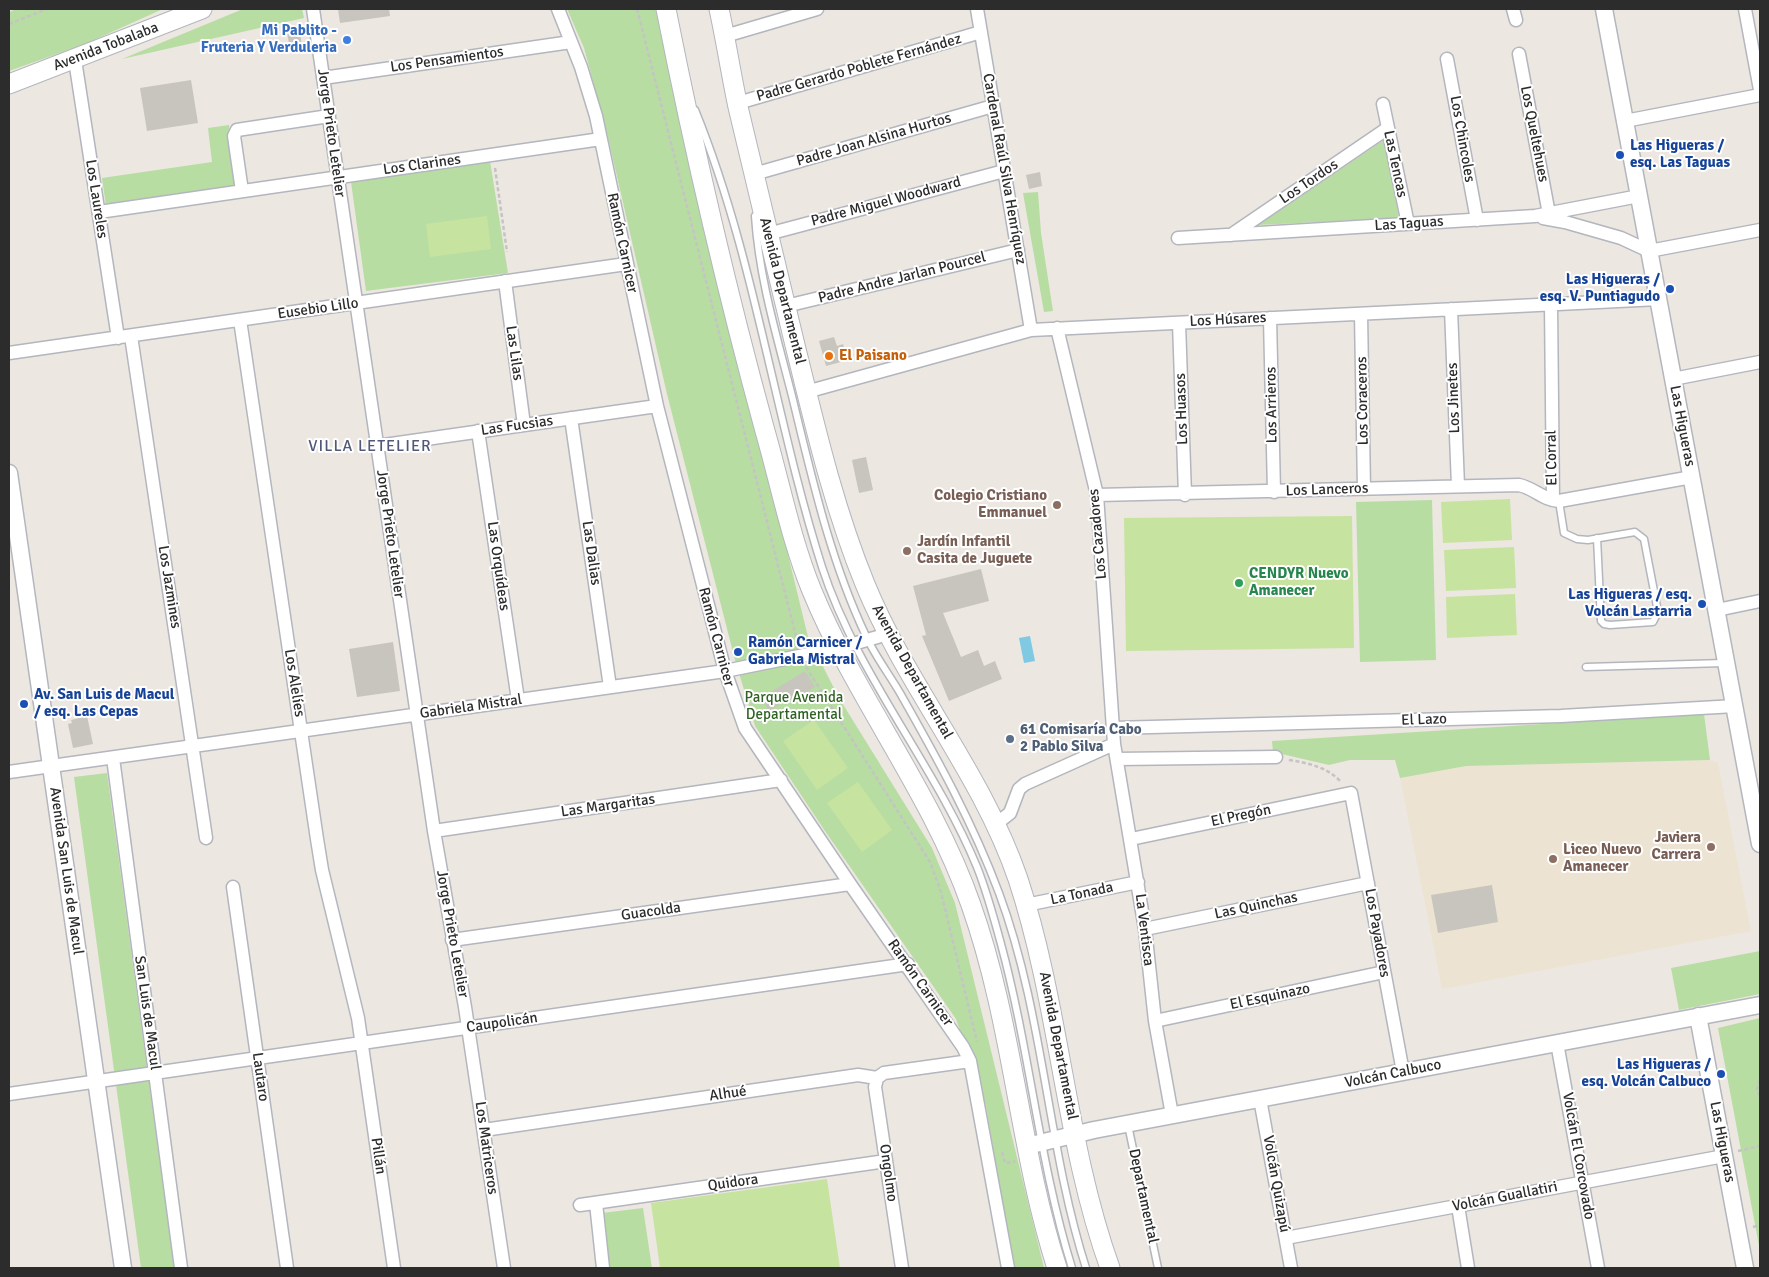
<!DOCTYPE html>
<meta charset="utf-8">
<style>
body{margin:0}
#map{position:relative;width:1769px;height:1277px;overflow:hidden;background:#ece7e0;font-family:Signika,sans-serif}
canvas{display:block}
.frame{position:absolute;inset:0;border:10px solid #2c2c2c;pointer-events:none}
</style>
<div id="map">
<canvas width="1769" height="1277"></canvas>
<div class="frame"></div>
</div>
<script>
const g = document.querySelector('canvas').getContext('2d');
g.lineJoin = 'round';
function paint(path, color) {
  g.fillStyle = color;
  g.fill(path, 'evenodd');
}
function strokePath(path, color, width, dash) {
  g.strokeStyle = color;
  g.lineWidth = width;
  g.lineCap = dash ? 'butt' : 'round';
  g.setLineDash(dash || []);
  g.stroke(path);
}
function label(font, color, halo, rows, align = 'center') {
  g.font = font + ' Signika,sans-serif';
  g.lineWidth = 4;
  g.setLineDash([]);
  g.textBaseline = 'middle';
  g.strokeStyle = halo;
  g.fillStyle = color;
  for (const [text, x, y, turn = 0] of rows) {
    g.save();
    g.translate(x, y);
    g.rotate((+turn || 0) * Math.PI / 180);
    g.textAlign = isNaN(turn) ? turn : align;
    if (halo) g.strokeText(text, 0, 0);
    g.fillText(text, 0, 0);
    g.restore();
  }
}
const education = new Path2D(`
 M1710 760 1718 763 1751 931 1442 989 1400 778 1466 766Z`);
const green = new Path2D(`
 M17 9H163L85 44 9 71V12Z
 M243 9H302L304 18 122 59Z
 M567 9H658L689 148 808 637 839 698 932 848 955 903 1044 1268H1013L986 1106 956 1019 825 831 755 726 735 660 667 394 607 133 584 48Z
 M229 125 237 187 106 206 102 178 212 162 208 128Z
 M1384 140 1399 218 1258 225Z
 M490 161 508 273 366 291 351 182Z
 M1038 192 1041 233 1053 311 1044 312 1023 193Z
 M1432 500 1436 660 1360 662 1356 502Z
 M1704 714 1710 760 1466 766 1400 778 1395 760H1350L1329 765 1273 752 1272 741Z
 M107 773 174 1268H141L74 777Z
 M1760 951V994L1679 1010 1671 968Z
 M1760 1018V1251L1718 1028Z
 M643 1208 652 1268H610L602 1213Z`);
const pitch = new Path2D(`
 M487 216 491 249 430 257 426 224Z
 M1510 499 1512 540 1443 543 1441 502Z
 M1352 516 1354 648 1126 651 1124 518Z
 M1514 547 1516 588 1446 591 1444 550Z
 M1515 594 1517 635 1447 638 1446 597Z
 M814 720 848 768 817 790 783 741Z
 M858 782 892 830 862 852 827 803Z
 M827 1179 840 1268H660L651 1203Z`);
const water = new Path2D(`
 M1030 636 1035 661 1024 663 1019 638Z`);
const building = new Path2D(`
 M338 9H389L390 16 340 23Z
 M299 25 302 47 290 49 286 27Z
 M191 80 198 123 147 131 140 88Z
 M1040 172 1042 186 1029 189 1026 175Z
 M834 337 837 346 843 344 848 360 826 366 819 341Z
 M866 457 873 490 859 493 852 460Z
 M981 569 989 601 943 613 961 657 978 650 984 666 995 661 1002 679 949 701 922 636 926 635 913 586Z
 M393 642 400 691 357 697 349 649Z
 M805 671 815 687 790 702 788 699 769 711 761 698Z
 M87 716 93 744 73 748 68 724 72 723 71 720Z
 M1492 885 1498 922 1438 933 1431 895Z`);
const path = new Path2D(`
 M637 9 798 644
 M9 24 47 9
 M495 168 507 252
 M806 667 930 862 941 892 977 1042
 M1289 760C1308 763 1327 767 1340 781
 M1760 1080 1757 1089 1760 1097
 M1738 1151 1760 1146
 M1002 1152 1005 1163 1015 1161
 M1753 1227 1760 1225`);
const service = new Path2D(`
 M695 110C755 257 774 416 822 567 857 675 934 763 977 867 987 892 994 918 1001 944 1030 1051 1039 1162 1072 1268
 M755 216C759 278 777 337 792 396 812 478 830 560 866 636 875 656 889 674 900 693 937 758 973 823 999 893 1044 1014 1047 1146 1086 1268
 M1559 501 1564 533 1577 539 1588 540 1635 532 1644 539 1658 612 1653 622 1610 625 1604 624 1601 621 1597 538
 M1586 667 1724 663
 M1128 1125 1158 1268`);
const minor = new Path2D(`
 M313 9 434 831 465 1007 504 1268
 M558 9 581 67 596 116 657 406 725 671 745 728 850 884 963 1047 970 1061 1008 1268
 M977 9 1031 330
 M1513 9 1516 20
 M1745 9 1760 90
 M725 36 817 9
 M1519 54 1549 214
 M1447 59 1477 220
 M75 60 118 338
 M323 78 571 42
 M738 103 981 32
 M1383 104 1408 224
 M1625 121 1760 95
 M754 174 993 106
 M242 191 234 136 237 130 329 116
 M99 212 601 139
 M1543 218 1565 222 1621 238 1649 251 1760 230
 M768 234 1004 171
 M1231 235 1388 128
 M1178 238 1535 216 1639 196
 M505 281 524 425
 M1551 304 1553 500
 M786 306 1018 250
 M1451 309 1458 486
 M1361 314 1364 489
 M1270 318 1274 492
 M240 320 317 839 322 870 358 1018 394 1268
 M1179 323 1185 495
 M1057 328 1097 495 1114 744 1145 929 1155 1021 1172 1115
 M131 336 206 838
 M9 353 626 264
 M1673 379 1760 362
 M806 392 1031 330 1659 299
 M571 418 610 687
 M478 431 518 700
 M377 446 657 406
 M1097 495 1519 485C1534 488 1543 500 1559 501L1692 477
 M1717 610 1760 601
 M1114 728 1561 716 1735 706
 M113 758 181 1268
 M1117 759 1276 757
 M9 772 725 671 839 648 888 634
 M996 824 1010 813 1019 789 1025 784 1114 744
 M434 831 781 780
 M1131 839 1351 793 1403 1072
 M233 887 287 1268
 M1026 905 1138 882
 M1145 929 1368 883
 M452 940 850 884
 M1155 1021 1384 972
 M1557 1043 1598 1268
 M877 1078 875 1087 902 1268
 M877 1078 884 1073 970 1061
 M9 1094 908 964
 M1260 1099 1291 1268
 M484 1130 858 1075 877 1078
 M596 1203 603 1268
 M580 1205 886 1161
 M1458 1206 1468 1268
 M1286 1238 1724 1156`);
const tertiary = new Path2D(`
 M1604 9 1760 844
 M9 473 123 1268
 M1698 1016 1745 1268
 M1027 1146 1094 1130 1760 1005`);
const secondary = new Path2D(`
 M666 9C694 150 727 292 765 431 780 483 791 540 812 591 857 700 932 793 971 905 1013 1023 1019 1150 1057 1268
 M719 9C726 41 731 74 738 107 756 185 775 263 794 341 814 422 833 506 865 584 907 687 982 773 1018 879 1060 1006 1065 1143 1110 1268
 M9 84 202 9`);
const markers = [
 [347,40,5,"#3f7fe0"],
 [1620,155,5,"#1a4fb4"],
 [1670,289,5,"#1a4fb4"],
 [829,356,5,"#e8710a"],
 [1057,505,5,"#8d6e63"],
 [907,551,5,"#8d6e63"],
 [1239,583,5,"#2e9e5b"],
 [1702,604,5,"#1a4fb4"],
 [738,652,5,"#1a4fb4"],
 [24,704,5,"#1a4fb4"],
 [1010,739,5,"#5c6f8a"],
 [1711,847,5,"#8d6e63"],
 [1553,859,5,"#8d6e63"],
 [1721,1074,5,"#1a4fb4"]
];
const shopNames = [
 ["Mi Pablito -",337,31],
 ["Fruteria Y Verduleria",337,48]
];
const streetNames = [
 ["Avenida Tobalaba",106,47,-21],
 ["Los Pensamientos",447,60,-8],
 ["Padre Gerardo Poblete Fernández",859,68,-16],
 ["Jorge Prieto Letelier",331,133,82],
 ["Los Queltehues",1534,134,79],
 ["Los Chincoles",1462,139,80],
 ["Padre Joan Alsina Hurtos",874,140,-16],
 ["Las Tencas",1395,164,78],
 ["Los Clarines",422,165,-8],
 ["Cardenal Raúl Silva Henríquez",1004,169,80],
 ["Los Tordos",1309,182,-34],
 ["Los Laureles",96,199,81],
 ["Padre Miguel Woodward",886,202,-15],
 ["Las Taguas",1409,224,-4],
 ["Ramón Carnicer",622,243,78],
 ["Padre Andre Jarlan Pourcel",902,278,-14],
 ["Avenida Departamental",782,291,76],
 ["Eusebio Lillo",318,309,-8],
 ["Los Húsares",1228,320,-3],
 ["Las Lilas",514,353,82],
 ["Los Jinetes",1454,398,-92],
 ["Los Coraceros",1363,401,-91],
 ["Los Arrieros",1272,405,-91],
 ["Los Huasos",1182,409,-92],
 ["Las Fucsias",517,426,-8],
 ["Las Higueras",1682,426,79],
 ["El Corral",1552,458,-91],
 ["Los Lanceros",1327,490,-2],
 ["Jorge Prieto Letelier",390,534,82],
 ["Los Cazadores",1098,534,-95],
 ["Las Dalias",591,553,82],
 ["Las Orquídeas",498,566,82],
 ["Los Jazmines",169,587,81],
 ["Ramón Carnicer",716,637,75],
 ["Avenida Departamental",912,672,61],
 ["Los Alelíes",294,683,81],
 ["Gabriela Mistral",471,707,-8],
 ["El Lazo",1424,720,-2],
 ["Las Margaritas",608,806,-8],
 ["El Pregón",1241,816,-12],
 ["Avenida San Luis de Macul",66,871,82],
 ["La Tonada",1082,894,-12],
 ["Las Quinchas",1256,906,-12],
 ["Guacolda",651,912,-8],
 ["La Ventisca",1144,930,83],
 ["Los Payadores",1377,933,80],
 ["Jorge Prieto Letelier",452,934,80],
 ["Ramón Carnicer",920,983,55],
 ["El Esquinazo",1270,997,-12],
 ["San Luis de Macul",147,1013,82],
 ["Caupolicán",502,1023,-8],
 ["Avenida Departamental",1058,1046,79],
 ["Volcán Calbuco",1393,1074,-11],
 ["Lautaro",260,1077,82],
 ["Alhué",728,1094,-8],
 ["Las Higueras",1722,1142,79],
 ["Los Matriceros",486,1148,82],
 ["Pillán",378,1156,82],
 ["Volcán El Corcovado",1578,1156,80],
 ["Ongolmo",888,1173,82],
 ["Quidora",733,1183,-8],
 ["Volcán Quizapú",1276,1184,80],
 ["Departamental",1143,1196,78],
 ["Volcán Guallatiri",1505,1197,-11]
];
const transitNames = [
 ["Las Higueras /",1630,146],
 ["esq. Las Taguas",1630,163],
 ["Las Higueras /",1660,280,"right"],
 ["esq. V. Puntiagudo",1660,297,"right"],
 ["Las Higueras / esq.",1692,595,"right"],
 ["Volcán Lastarria",1692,612,"right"],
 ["Ramón Carnicer /",748,643],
 ["Gabriela Mistral",748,660],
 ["Av. San Luis de Macul",34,695],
 ["/ esq. Las Cepas",34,712],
 ["Las Higueras /",1711,1065,"right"],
 ["esq. Volcán Calbuco",1711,1082,"right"]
];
const foodNames = [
 ["El Paisano",839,356]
];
const educationNames = [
 ["Colegio Cristiano",1047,496],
 ["Emmanuel",1047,513],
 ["Jardín Infantil",917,542,"left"],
 ["Casita de Juguete",917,559,"left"],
 ["Javiera",1701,838],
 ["Carrera",1701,855],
 ["Liceo Nuevo",1563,850,"left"],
 ["Amanecer",1563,867,"left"]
];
const leisureNames = [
 ["CENDYR Nuevo",1249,574],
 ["Amanecer",1249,591]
];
const parkNames = [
 ["Parque Avenida",794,698],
 ["Departamental",794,715]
];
const serviceNames = [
 ["61 Comisaría Cabo",1020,730],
 ["2 Pablo Silva",1020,747]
];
const neighbourhoodNames = [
 ["VILLA LETELIER",370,447]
];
paint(education, '#ece3d2');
paint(green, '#b7dda3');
paint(pitch, '#c7e3a0');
paint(water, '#7fc9e3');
paint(building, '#c8c5be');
strokePath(service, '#b4b6be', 9);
strokePath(minor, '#b4b6be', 15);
strokePath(tertiary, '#b4b6be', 19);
strokePath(secondary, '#b4b6be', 21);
strokePath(path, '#c4c4c4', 2.5, [4, 2.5]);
strokePath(service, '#fff', 6);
strokePath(minor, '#fff', 12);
strokePath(tertiary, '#fff', 16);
strokePath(secondary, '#fff', 19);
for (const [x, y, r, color] of markers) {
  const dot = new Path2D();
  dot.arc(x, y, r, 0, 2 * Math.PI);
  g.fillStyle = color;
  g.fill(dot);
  strokePath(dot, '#fff', 2);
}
label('bold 15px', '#366cbe', '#fff', shopNames, 'right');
label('15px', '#2c2c2c', '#fff', streetNames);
label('bold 15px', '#164399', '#fff', transitNames, 'left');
label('bold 15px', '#c56008', '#fff', foodNames, 'left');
label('bold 15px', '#785e54', '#fff', educationNames, 'right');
label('bold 15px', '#27864d', '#fff', leisureNames, 'left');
label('15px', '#306323', '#fff', parkNames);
label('bold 15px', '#4e5e75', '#fff', serviceNames, 'left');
g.letterSpacing = '1px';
label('16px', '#515879', '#fff', neighbourhoodNames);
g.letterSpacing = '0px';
</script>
